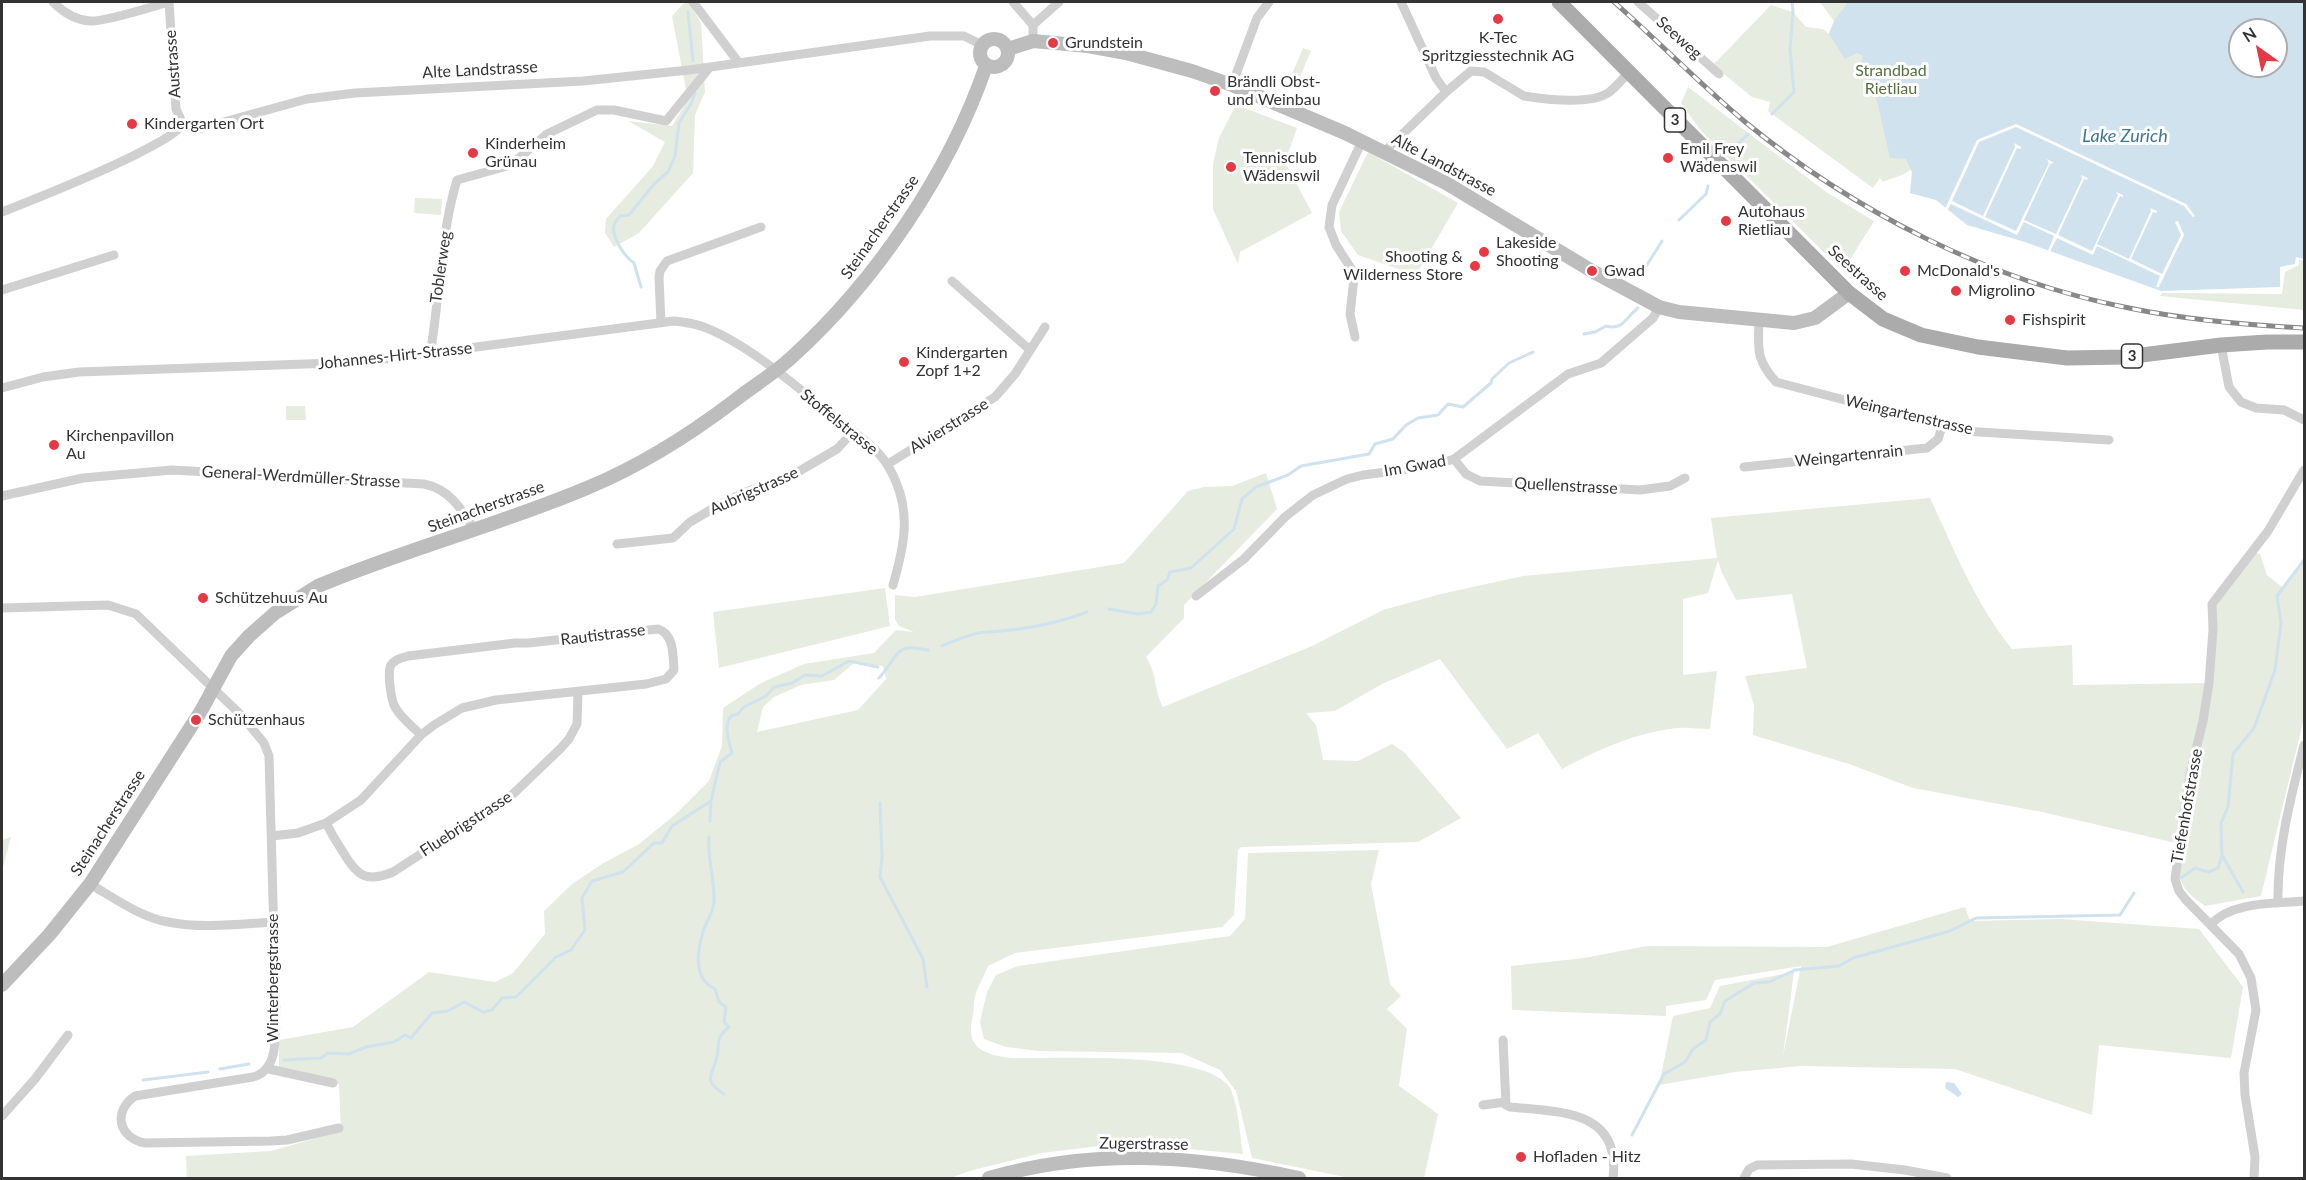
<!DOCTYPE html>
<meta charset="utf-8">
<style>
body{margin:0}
#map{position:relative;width:2306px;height:1180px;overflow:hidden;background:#fff;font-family:Lato,sans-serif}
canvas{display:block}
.frame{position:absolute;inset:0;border:3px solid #333;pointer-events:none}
.north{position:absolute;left:2228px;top:18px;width:60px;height:60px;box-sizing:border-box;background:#fff;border:2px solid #adadad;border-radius:50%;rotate:327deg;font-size:16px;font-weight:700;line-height:24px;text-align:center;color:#333}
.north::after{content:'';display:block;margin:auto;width:21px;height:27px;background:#e63946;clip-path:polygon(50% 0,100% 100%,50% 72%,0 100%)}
</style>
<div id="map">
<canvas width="2306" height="1180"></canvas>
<div class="frame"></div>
<div class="north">N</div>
</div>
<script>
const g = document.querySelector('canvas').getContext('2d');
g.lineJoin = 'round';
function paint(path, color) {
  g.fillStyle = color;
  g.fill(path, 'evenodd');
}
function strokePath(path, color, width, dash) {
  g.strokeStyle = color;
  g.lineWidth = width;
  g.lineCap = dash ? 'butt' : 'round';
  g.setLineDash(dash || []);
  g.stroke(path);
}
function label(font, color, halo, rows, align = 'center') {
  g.font = font + ' Lato,sans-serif';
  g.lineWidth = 6;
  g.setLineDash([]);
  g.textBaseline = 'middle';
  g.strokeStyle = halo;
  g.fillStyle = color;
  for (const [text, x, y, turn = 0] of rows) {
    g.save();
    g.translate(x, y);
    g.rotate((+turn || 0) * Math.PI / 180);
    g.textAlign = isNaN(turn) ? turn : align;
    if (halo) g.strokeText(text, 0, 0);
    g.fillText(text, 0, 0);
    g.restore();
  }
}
const green = new Path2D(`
 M685 2H689L701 23 705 92 695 115 693 173 639 233 614 247 605 233 606 219 653 166 665 142 628 121 672 126 688 100 672 16Z
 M1820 2H1846L1847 3 1848 2H1930L1911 188 1912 173 1911 169C1902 177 1893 177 1883 182L1880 178 1873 188 1768 111 1770 102 1752 97 1713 65 1771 5 1793 12 1806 27 1823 29 1829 34 1834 21Z
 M1303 48 1311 51 1298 82 1290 79Z
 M1688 87 1826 192 1874 221 1843 271 1702 132 1681 103Z
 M1236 105 1297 128 1285 162 1312 213 1240 252 1238 264 1213 209V164L1219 138Z
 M1368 152 1458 203 1416 275 1358 255 1341 231 1339 212Z
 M415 198 442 199 441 215 414 213Z
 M2299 260 2304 261V310L2160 296 2162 293 2282 294 2285 272 2299 265Z
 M286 406H305L306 420H286Z
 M1266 473 1277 509 1184 605V618L1146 657C1157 673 1154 691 1163 707L1312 646 1383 610 1441 594 1523 576 1717 558 1711 518 1930 498C1954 549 1976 605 2012 649L2072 645 2073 685 2208 683 2212 604 2252 552 2260 554 2267 575 2283 588 2304 560V718L2261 896 2205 906C2176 886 2178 877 2180 844L2042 812 1913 788 1849 764 1753 735 1754 705 1745 676 1807 668 1792 594 1736 600 1722 573 1718 560 1708 593 1683 599V675L1717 671 1710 729C1699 729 1688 727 1677 728 1637 732 1597 750 1562 769L1538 733 1507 749 1440 659 1382 684 1335 711 1306 713 1316 725 1323 760 1358 761 1392 744 1405 753 1461 818 1418 842 1241 847 1238 850 1234 915 1222 927 1015 953 988 966C984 976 978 986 975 997 973 1003 974 1009 973 1015 964 1048 984 1055 1012 1058 1058 1059 1195 1051 1227 1084 1238 1095 1240 1138 1243 1154L1123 1143 1042 1153 973 1170 950 1178H187L186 1156 271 1151 341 1131 339 1084 279 1068V1040L353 1027 429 972 495 982 513 973 545 934 544 911 572 884 602 864 639 844 676 814 709 781 722 746 723 708 761 683 804 664 874 653 896 630 914 632 899 626 895 619V595L915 597 1124 563 1188 491 1204 487 1232 486ZM854 663 883 666 886 679 858 710 757 732 763 707 774 697 801 685 834 680Z
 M885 588 890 626 719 668 713 612Z
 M11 837 2 871V840Z
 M1379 850 1371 884 1390 984 1401 996 1387 1009 1407 1029 1399 1086 1438 1114 1424 1178H1350L1252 1158 1236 1091 1220 1070 1182 1053 1039 1051 1006 1047 984 1039 980 1022 987 992 996 975 1018 966 1230 936 1245 919 1248 853Z
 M1965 907 1970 921 2060 919 2199 929 2243 987 2231 1058 2099 1045 2092 1115 1955 1069 1801 1066 1735 1072 1659 1085 1673 1016 1710 1008 1720 986 1794 972 1783 1056 1801 966 1715 980 1706 1000 1666 1006V1016L1512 1010 1511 966 1584 958 1647 946 1827 947Z`);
const water = new Path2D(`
 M1846 2H2304V259L2296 257 2295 264 2280 267V287L2161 291 2025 242 1967 225 1936 200 1910 193 1912 172 1906 159 1890 158 1874 88 1859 69 1863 56 1857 53 1845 59 1829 34 1834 21 1847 4ZM2240 30H2276V66H2240Z
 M1946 1082 1954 1083 1962 1094 1958 1097 1945 1088Z`);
const pier = new Path2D(`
 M2016 124 2186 204 2195 216 2193 217 2184 206 2016 127 1979 142 1952 201 1983 216 2015 147 2014 143 2021 147 2020 149 2017 148 1985 217 2016 231 2049 163 2047 159 2054 163 2050 164 2024 220 2056 234 2082 179 2081 175 2088 178 2087 180 2084 179 2058 235 2092 251 2118 195 2116 192 2123 195V197L2120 196 2097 244 2129 259 2151 211 2150 208 2157 211 2156 213 2153 212 2131 259 2162 274 2181 235 2175 222 2178 221 2184 235 2159 287H2156L2160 276 2097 246 2093 255 2057 238 2049 254 2047 253 2054 236 2024 222 2017 235 1951 204 1946 212 1944 211 1977 140Z`);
const stream = new Path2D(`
 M688 12 693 61
 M1772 114 1794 92 1790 49 1793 12 1792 2
 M1726 155 1748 134
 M1679 220 1706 194 1708 186
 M1645 268 1662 241
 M641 287 634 263C625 257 611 237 614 225 615 221 618 219 620 216L629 215 654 184 668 172 675 156 679 123 691 104 695 93
 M1584 334 1595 332 1606 326C1623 331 1627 316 1638 308
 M1109 609 1138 614 1151 612 1156 604 1158 586 1167 580 1170 572 1191 568 1234 529 1242 499 1256 487 1288 475 1301 466 1369 454 1375 444 1393 439 1406 425 1418 418 1438 415 1448 404 1463 407 1491 383 1492 379 1509 363 1533 352
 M942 646C955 641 973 632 987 632 1022 630 1053 625 1087 612
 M879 678C888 670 895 650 907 648 913 647 922 649 928 650
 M880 803 882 857 880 877 923 959 927 987
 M710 821 711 801 720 762 732 753C729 741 723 726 731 716L738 714 744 707 766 696 774 687 792 683 805 675 822 676 849 661 878 667
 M709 837C707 858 715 880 714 902 713 914 706 921 703 932 697 952 693 979 715 989L719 1002 726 1007 724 1022 729 1027C715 1039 720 1041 717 1057 712 1077 702 1079 724 1094
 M2222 855 2243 892
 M2181 878 2195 868 2209 872 2218 868 2222 855 2221 823 2228 807 2233 754 2254 728 2275 670 2281 623 2277 596 2304 560
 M284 1060 321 1058 328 1053 349 1054 366 1047 394 1042 405 1035 411 1038 432 1013 448 1011 464 1002 483 1012 492 1010 502 998 516 997 556 957 571 950 585 930 582 898 592 881 623 872 654 843H662L672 826 711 801
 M220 1069 249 1064
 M143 1080 208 1072
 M1632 1135 1664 1074 1685 1062 1693 1049 1706 1040 1710 1022 1720 1014 1725 1001 1754 983 1769 982 1795 970 1839 966 1853 958 1950 931 1976 918 2120 915 2134 893`);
const street = new Path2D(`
 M53 2C63 12 75 20 90 21 105 22 151 7 169 2
 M169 2 176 109 183 124 198 129 307 99 355 93 583 81 689 70 930 36H964L982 45
 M693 2 739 63
 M1013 2 1033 25
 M1401 2 1436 78 1446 92
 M1638 2 1719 74
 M1033 41V25L1059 2
 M1232 85 1257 18 1269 2
 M1384 152 1446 92 1471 71 1484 72 1524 96 1531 97C1551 100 1591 104 1608 93 1615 88 1622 79 1629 73
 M2 212C48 194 93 176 137 154 153 145 171 138 183 124
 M952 281 1030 350
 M2 290 114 255
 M1759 321C1758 349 1756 360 1776 382L1963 431 2109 440
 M661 323 659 278 660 271 667 261 761 227
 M1355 337 1350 314 1354 278 1352 270 1336 245 1329 227 1332 205 1362 141
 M2221 345 2229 387 2241 402 2256 408 2284 410 2304 420
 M430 355C440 297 440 236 457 180L511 165 547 134 597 110H614L666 121 710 67
 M2 388 43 377 79 372 362 362 674 321C683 322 692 323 701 326 746 342 796 386 834 417 849 429 867 440 880 455 887 463 892 472 896 482 911 517 903 550 893 585
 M1454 459 1466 474 1480 481 1640 490 1670 486 1685 478
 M888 464 995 397 1015 374 1045 327
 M1744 467 1927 448 1938 439 1942 427
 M2 496 83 478 172 470 424 484C449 489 461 508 474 529
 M617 544 673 538 690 522 719 505 741 494 796 473 837 449 853 432
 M1196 596 1244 559 1285 517 1313 495 1347 479 1363 475 1432 466 1454 459 1568 374 1601 363 1653 318 1659 307
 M2 608 108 605 136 614 241 715 264 743 269 756 276 1009C275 1032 280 1070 253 1077L135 1096C112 1112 119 1138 145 1143L271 1141 287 1140 339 1128
 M326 823C331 833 337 843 343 852 357 876 366 883 393 872L512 795 560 749 569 739 577 724 578 692
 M272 836 298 833 326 823 361 800 421 735 434 725 462 708 496 700 646 684 666 679 674 670C673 655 674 634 658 629L528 643H515L408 656C402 658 395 659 391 665 387 672 391 700 395 707 401 718 413 727 421 735
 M90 884C114 898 140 917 168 922 202 929 240 924 274 922
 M2278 903C2277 849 2291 796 2304 745
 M2211 924C2233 901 2274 904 2304 901
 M1503 1040 1506 1105 1510 1107C1561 1112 1621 1110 1613 1178
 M269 1069 333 1083
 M1483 1105 1505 1102
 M2 1116 35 1079 68 1035
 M1744 1178 1749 1169 1757 1165 1851 1164 1905 1170 1947 1178
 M2254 1178 2255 1157 2245 1095 2244 1073 2256 1010 2251 978 2239 954 2186 900 2179 891 2175 879 2190 774 2203 721 2209 683 2213 630 2212 604 2268 531 2304 470`);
const secondary = new Path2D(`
 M980 53a14 14 0 1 1 28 0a14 14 0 1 1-28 0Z
 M1008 49 1033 41 1088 46 1126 53 1192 71 1232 85 1345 133 1446 183 1592 271 1659 307 1679 312 1794 323 1815 318 1849 293
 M2 985 49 935 90 884 201 711 231 656 249 636 275 613 318 586C406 549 499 525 587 488 640 466 688 436 734 401 753 386 775 373 792 357 876 281 949 173 986 66
 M989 1178C1093 1148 1195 1155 1299 1178`);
const primary = new Path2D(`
 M1559 2 1849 293 1883 319 1921 335 1978 347 2067 358 2126 357 2221 345 2267 342H2304`);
const rail = new Path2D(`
 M1614 2C1658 41 1699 83 1744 121 1853 211 1990 281 2129 308 2187 320 2246 325 2304 328`);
const markers = [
 [1498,19,6,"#e63946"],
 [1053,43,6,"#e63946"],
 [1215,91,6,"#e63946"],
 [132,124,6,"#e63946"],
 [473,153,6,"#e63946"],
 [1668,158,6,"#e63946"],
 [1231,167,6,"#e63946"],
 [1726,221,6,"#e63946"],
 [1484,252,6,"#e63946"],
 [1475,266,6,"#e63946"],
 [1592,271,6,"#e63946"],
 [1905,271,6,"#e63946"],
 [1956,291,6,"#e63946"],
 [2010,320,6,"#e63946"],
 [904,362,6,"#e63946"],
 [54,445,6,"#e63946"],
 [203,598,6,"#e63946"],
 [196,720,6,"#e63946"],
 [1521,1157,6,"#e63946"]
];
const shields = [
 [1675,120,21],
 [2132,356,21]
];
const shieldNames = [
 ["3",1675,120],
 ["3",2132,356]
];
const poiNames = [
 ["K-Tec",1498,38,"center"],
 ["Spritzgiesstechnik AG",1498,56,"center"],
 ["Grundstein",1065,43],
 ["Brändli Obst-",1227,82],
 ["und Weinbau",1227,100],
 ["Kindergarten Ort",144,124],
 ["Kinderheim",485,144],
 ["Grünau",485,162],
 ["Emil Frey",1680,149],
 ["Wädenswil",1680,167],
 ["Tennisclub",1243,158],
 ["Wädenswil",1243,176],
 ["Autohaus",1738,212],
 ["Rietliau",1738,230],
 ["Lakeside",1496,243],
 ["Shooting",1496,261],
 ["Shooting &",1463,257,"right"],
 ["Wilderness Store",1463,275,"right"],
 ["Gwad",1604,271],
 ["McDonald's",1917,271],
 ["Migrolino",1968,291],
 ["Fishspirit",2022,320],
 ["Kindergarten",916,353],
 ["Zopf 1+2",916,371],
 ["Kirchenpavillon",66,436],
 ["Au",66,454],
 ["Schützehuus Au",215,598],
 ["Schützenhaus",208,720],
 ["Hofladen - Hitz",1533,1157]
];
const streetNames = [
 ["Seeweg",1679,38,42],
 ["Austrasse",173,64,-94],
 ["Alte Landstrasse",480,70,-3],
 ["Alte Landstrasse",1444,165,28],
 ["Steinacherstrasse",880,227,-55],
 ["Toblerweg",441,267,-82],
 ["Seestrasse",1858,273,42],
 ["Johannes-Hirt-Strasse",395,356,-6],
 ["Weingartenstrasse",1909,415,13],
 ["Stoffelstrasse",839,422,39],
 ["Alvierstrasse",949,426,-32],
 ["Weingartenrain",1849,456,-6],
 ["Im Gwad",1415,466,-10],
 ["General-Werdmüller-Strasse",301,477,3],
 ["Quellenstrasse",1566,486,3],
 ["Aubrigstrasse",754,491,-24],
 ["Steinacherstrasse",486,507,-20],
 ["Rautistrasse",603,635,-7],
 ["Tiefenhofstrasse",2187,806,-80],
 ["Steinacherstrasse",108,823,-57],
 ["Fluebrigstrasse",466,824,-33],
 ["Winterbergstrasse",273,978,-90],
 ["Zugerstrasse",1144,1144,1]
];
const parkNames = [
 ["Strandbad",1891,71],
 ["Rietliau",1891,89]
];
const waterNames = [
 ["Lake Zurich",2125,136]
];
paint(green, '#e6ecdf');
paint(water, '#cfe2ee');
paint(pier, '#fff');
strokePath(stream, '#cfe2ee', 3);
strokePath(street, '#d0d0d0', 9);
strokePath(secondary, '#bdbdbd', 14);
strokePath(primary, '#ababab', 15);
strokePath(rail, '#888', 5);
strokePath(rail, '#fff', 3, [9]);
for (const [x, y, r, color] of markers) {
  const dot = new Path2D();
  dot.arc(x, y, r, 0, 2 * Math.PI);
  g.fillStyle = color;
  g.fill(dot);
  strokePath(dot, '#fff', 2);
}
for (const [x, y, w] of shields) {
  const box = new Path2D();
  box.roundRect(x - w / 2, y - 12, w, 24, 4.5);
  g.fillStyle = '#fff';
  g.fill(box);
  strokePath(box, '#333', 1.5);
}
label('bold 15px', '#333', null, shieldNames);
label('16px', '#333', '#fff', poiNames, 'left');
label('16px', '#333', '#fff', streetNames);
label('16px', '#56703f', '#fff', parkNames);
label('italic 18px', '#3f7597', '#fff', waterNames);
</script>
